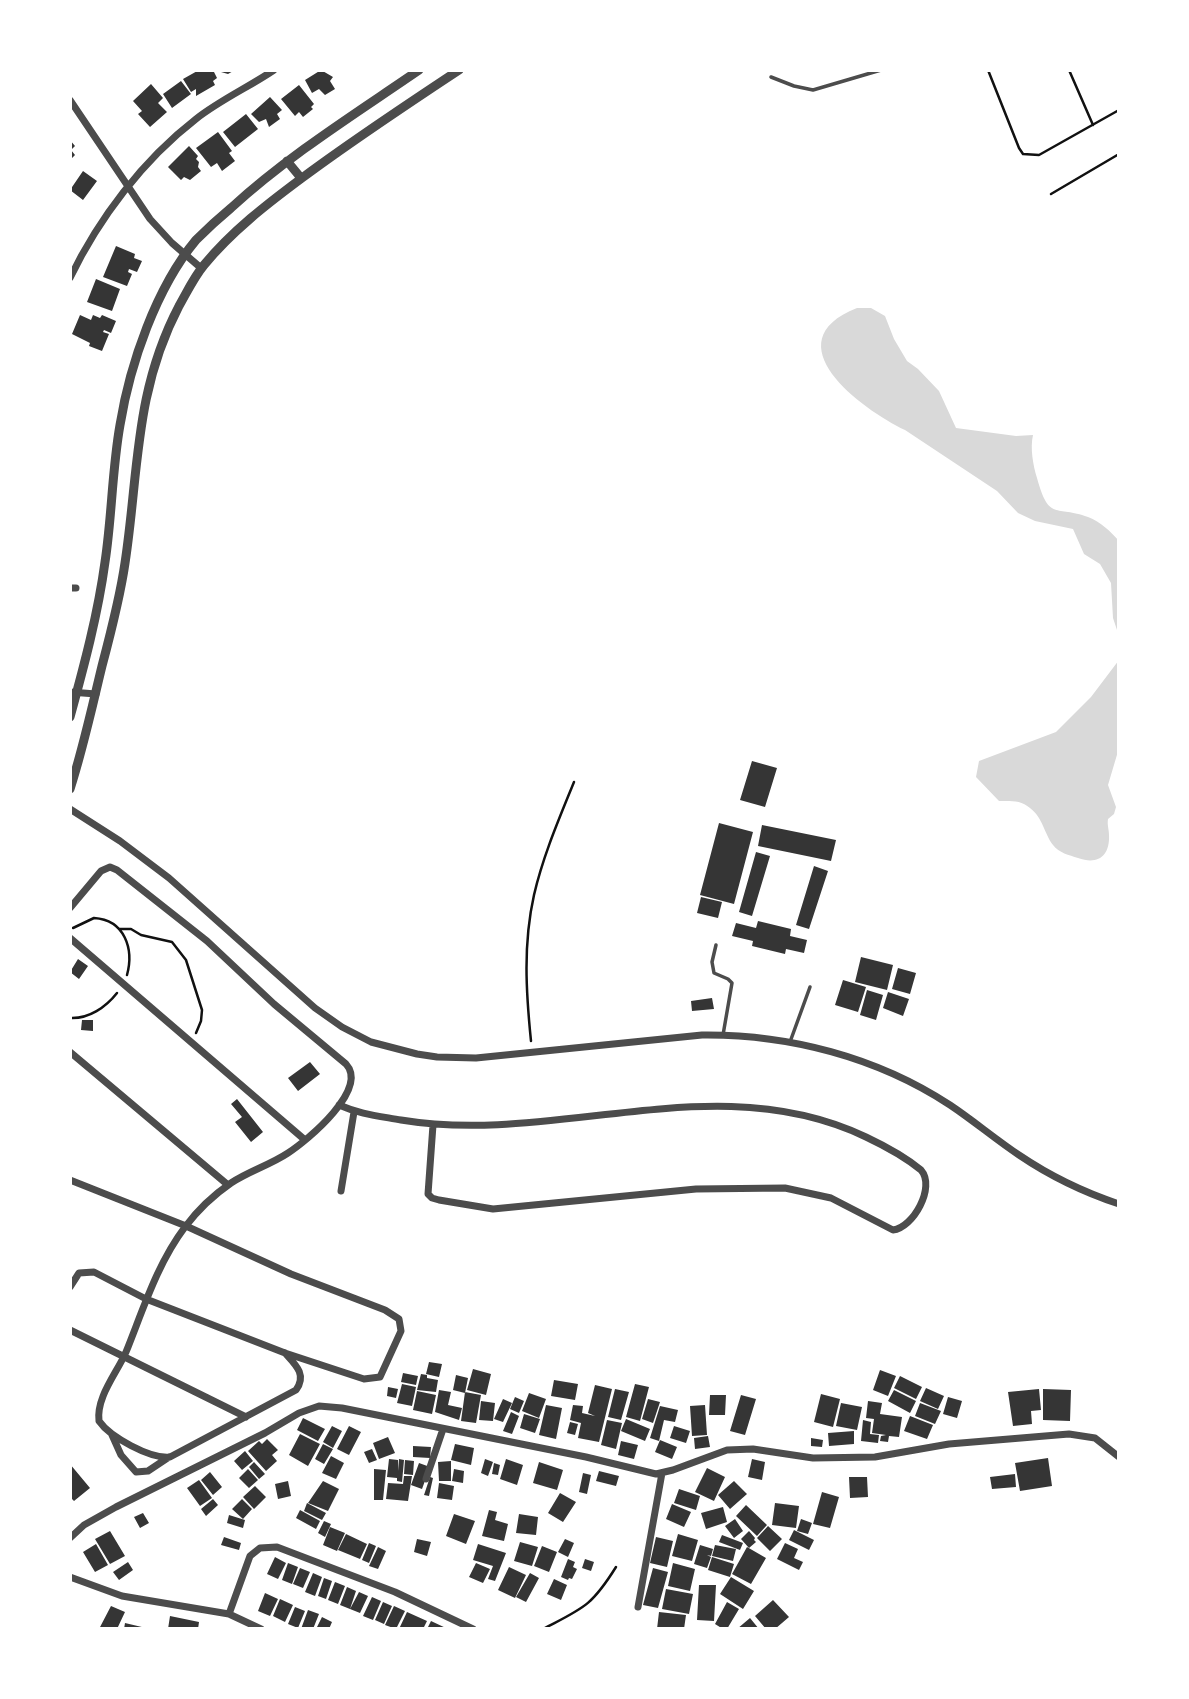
<!DOCTYPE html>
<style>
body{margin:0}
#map{position:relative;width:1189px;height:1699px;overflow:hidden;background:#fff;font-family:"Noto Sans",sans-serif}
canvas{display:block}
.frame{position:absolute;inset:0;border:72px solid #fff;pointer-events:none}
</style>
<div id="map">
<canvas width="1189" height="1699"></canvas>
<div class="frame"></div>
</div>
<script>
const g = document.querySelector('canvas').getContext('2d');
g.lineJoin = 'round';
function paint(path, color) {
  g.fillStyle = color;
  g.fill(path, 'evenodd');
}
function strokePath(path, color, width, dash) {
  g.strokeStyle = color;
  g.lineWidth = width;
  g.lineCap = dash ? 'butt' : 'round';
  g.setLineDash(dash || []);
  g.stroke(path);
}
const water = new Path2D(`
 M857 308H871L885 316 894 339 907 361 918 369 939 391 956 428 1016 436 1033 435C1030 448 1033 465 1037 478 1049 522 1056 505 1088 517 1101 522 1110 531 1119 541V636L1113 618 1111 583 1100 564 1084 554 1073 529 1035 521 1018 513 997 491 905 430C861 409 771 342 857 308Z
 M1119 660V748L1108 785 1116 807 1114 814 1108 819C1107 825 1109 829 1109 835 1110 857 1097 865 1078 858 1069 855 1059 853 1053 845 1044 833 1043 818 1030 808 1021 800 1011 801 999 801L976 777 979 761 1056 732 1091 697Z`);
const building = new Path2D(`
 M199 70H213L217 78 213 81 215 85 196 96V89L191 92 183 79Z
 M214 70H235L228 74Z
 M321 70 333 77 330 81 335 89 325 95 319 89 312 93 305 80Z
 M181 81 191 94 172 108 163 94Z
 M151 84 163 98 158 103 167 112 150 127 138 114 142 111 133 101Z
 M299 85 314 104 311 107 313 109 303 117 299 112 295 116 281 99Z
 M270 97 282 110 277 114 280 119 269 127 266 119 259 122 251 114Z
 M246 114 258 129 235 147 223 132Z
 M218 132 232 151 229 153 235 161 222 171 217 163 211 167 196 148Z
 M70 140 75 146 71 150 75 155 70 160Z
 M189 146 198 156 196 159 199 162 198 167 201 171 190 180 184 177 181 180 168 167Z
 M83 171 97 181 83 200 70 190Z
 M116 246 135 254 134 258 142 261 137 272 129 269 128 272 132 274 127 286 103 277Z
 M96 279 120 289 112 311 87 302Z
 M80 315 91 320 93 315 100 318 102 315 116 321 111 333 104 330 103 332 109 334 102 351 89 346 90 343 72 334Z
 M752 761 777 768 765 807 740 800Z
 M719 823 753 832 734 904 700 895Z
 M762 825 836 840 831 861 758 846Z
 M756 852 770 856 752 916 739 912Z
 M814 866 828 871 809 929 796 925Z
 M701 897 722 902 718 918 697 913Z
 M758 921 791 929 790 936 807 940 804 953 786 949 785 954 752 946 753 941 732 936 736 923 756 928Z
 M861 957 893 965 887 990 855 982Z
 M78 959 88 966 79 979 70 972Z
 M898 968 916 973 910 994 892 989Z
 M843 980 866 987 858 1012 835 1005Z
 M867 990 883 995 876 1020 860 1015Z
 M888 992 909 999 903 1016 883 1008Z
 M712 998 714 1009 692 1011 691 1001Z
 M82 1020H93V1031L81 1030Z
 M310 1062 320 1074 298 1091 288 1078Z
 M237 1099 263 1132 251 1142 235 1122 242 1117 231 1104Z
 M429 1362 442 1364 439 1377 426 1374Z
 M473 1369 491 1374 486 1395 467 1390Z
 M880 1370 896 1376 888 1396 873 1390Z
 M403 1373 418 1376 416 1385 401 1382Z
 M421 1374 427 1375V1378L438 1380 436 1392 417 1390Z
 M456 1375 468 1378 465 1393 453 1390Z
 M900 1376 922 1387 916 1399 894 1388Z
 M554 1380 578 1384 575 1400 551 1396Z
 M402 1384 416 1387 412 1406 397 1403Z
 M635 1384 649 1387 640 1421 626 1417Z
 M595 1385 612 1389 599 1442 578 1438 581 1423 570 1420 573 1405 583 1406 582 1413 595 1416 588 1413Z
 M388 1387 398 1389 396 1398 387 1396Z
 M926 1388 944 1396 938 1409 920 1401Z
 M615 1389 629 1392 621 1420 608 1417Z
 M1039 1389 1041 1410 1031 1411 1032 1424 1013 1426 1008 1392Z
 M1043 1389 1071 1390 1070 1421 1043 1420Z
 M439 1390 451 1392 448 1405 462 1408 459 1420 435 1412Z
 M894 1390 916 1401 910 1413 888 1401Z
 M417 1391 436 1395 432 1414 413 1410Z
 M465 1392 481 1395 476 1423 461 1421Z
 M529 1393 546 1399 539 1418 522 1411Z
 M821 1394 840 1399 833 1427 814 1422Z
 M710 1395H726L725 1415H709Z
 M741 1395 756 1399 745 1435 730 1431Z
 M515 1397 524 1401 519 1413 510 1409Z
 M948 1397 962 1401 957 1418 943 1414Z
 M503 1399 512 1403 503 1422 494 1419Z
 M648 1399 660 1402 653 1423 642 1419Z
 M481 1401 495 1403 493 1421 479 1420Z
 M868 1401 882 1403 880 1414 902 1417 899 1437 889 1436 888 1442 880 1441 881 1436 886 1435 872 1433 874 1419 866 1418Z
 M841 1403 862 1407 857 1430 836 1426Z
 M920 1403 941 1411 935 1424 915 1416Z
 M546 1405 562 1408 556 1439 539 1435Z
 M705 1405 707 1435 692 1436 690 1406Z
 M660 1406 678 1410 675 1422 664 1420 659 1441 650 1438Z
 M511 1412 519 1416 512 1434 503 1431Z
 M524 1414 540 1419 535 1433 520 1428Z
 M910 1416 933 1425 927 1439 904 1431Z
 M303 1418 325 1429 318 1441 297 1430Z
 M626 1419 650 1429 645 1441 621 1431Z
 M607 1420 622 1423 616 1449 601 1445Z
 M863 1420 871 1422 870 1434 879 1435 878 1443 861 1441Z
 M570 1422 578 1424 575 1435 567 1433Z
 M332 1426 342 1431 333 1448 323 1442Z
 M349 1426 361 1432 349 1455 337 1449Z
 M674 1426 690 1431 686 1443 670 1438Z
 M854 1431V1444L829 1446 828 1433Z
 M300 1434 320 1444 308 1466 289 1455Z
 M708 1436 710 1447 695 1449 694 1438Z
 M388 1437 395 1453 379 1459 373 1443Z
 M811 1438 823 1440 822 1447 811 1446Z
 M267 1439 278 1450 272 1455 277 1461 266 1471 248 1451 259 1441 262 1444Z
 M660 1440 677 1447 672 1459 655 1452Z
 M621 1441 638 1445 634 1459 618 1455Z
 M323 1444 333 1449 324 1464 315 1459Z
 M455 1444 474 1448 471 1465 451 1460Z
 M413 1446 431 1447 430 1458 413 1457Z
 M372 1449 377 1460 369 1463 364 1452Z
 M245 1451 253 1461 242 1470 234 1461Z
 M331 1456 344 1463 336 1479 322 1473Z
 M1048 1458 1052 1486 1020 1491 1015 1463Z
 M389 1459 398 1460V1471L399 1459 404 1460 402 1482 397 1481V1478L387 1477Z
 M485 1459 493 1462 488 1476 481 1473Z
 M506 1459 523 1465 517 1485 500 1479Z
 M752 1459 765 1462 762 1480 748 1477Z
 M405 1460 414 1461 413 1475 404 1474Z
 M451 1461V1481H439L438 1462Z
 M254 1462 265 1474 259 1479 249 1467Z
 M539 1462 563 1470 557 1490 533 1483Z
 M419 1463 430 1467 422 1489 411 1485Z
 M494 1463 500 1465 498 1475 492 1474Z
 M70 1464 90 1488 74 1501 70 1497Z
 M707 1468 725 1477 714 1501 695 1492Z
 M248 1469 258 1480 249 1488 239 1478Z
 M374 1469 386 1470 383 1500H374Z
 M454 1469 464 1471 463 1483 452 1481Z
 M599 1471 619 1476 616 1486 596 1481Z
 M210 1472 222 1487 213 1495 201 1480Z
 M583 1473 591 1475 587 1494 579 1492Z
 M1015 1474 1016 1487 992 1489 990 1477Z
 M404 1476H412L408 1501 386 1499 388 1483 403 1484Z
 M430 1477 433 1478 429 1496 424 1495Z
 M849 1477H867L868 1497 850 1498Z
 M199 1480 212 1498 200 1506 187 1488Z
 M288 1481 291 1496 278 1499 275 1484Z
 M323 1481 339 1489 328 1511 308 1503Z
 M734 1481 747 1494 730 1509 718 1495Z
 M439 1483 454 1486 452 1500 437 1498Z
 M255 1486 266 1497 254 1509 243 1497Z
 M679 1489 700 1496 696 1510 674 1503Z
 M822 1492 839 1497 830 1528 813 1524Z
 M560 1493 576 1502 563 1522 548 1513Z
 M213 1499 218 1505 206 1516 201 1509Z
 M242 1499 252 1509 243 1519 232 1509Z
 M307 1503 326 1513 322 1520 304 1511Z
 M775 1503 799 1506 796 1528 772 1525Z
 M672 1504 691 1512 684 1527 666 1519Z
 M746 1505 767 1525 757 1536 736 1516Z
 M723 1507 727 1522 706 1529 701 1513Z
 M300 1510 320 1521 316 1529 296 1518Z
 M489 1510 497 1512 495 1520 508 1524 504 1541 482 1536Z
 M143 1513 149 1523 140 1528 134 1517Z
 M454 1514 475 1521 466 1544 446 1536Z
 M519 1514 538 1517 536 1535 516 1533Z
 M229 1515 245 1520 243 1528 227 1523Z
 M735 1519 743 1531 734 1538 725 1526Z
 M801 1519 812 1523 808 1534 797 1531Z
 M324 1521 331 1524 325 1537 318 1533Z
 M768 1526 782 1539 770 1551 757 1538Z
 M330 1527 345 1533 337 1551 323 1545Z
 M794 1530 814 1540 809 1550 789 1540Z
 M110 1531 125 1556 110 1564 95 1539Z
 M749 1531 755 1538 754 1540 756 1542 749 1548 741 1539Z
 M346 1534 367 1544 360 1559 338 1550Z
 M678 1534 698 1540 692 1561 672 1556Z
 M722 1535 743 1543 740 1550 719 1542Z
 M224 1537 241 1543 239 1550 221 1545Z
 M656 1537 673 1541 667 1567 650 1563Z
 M417 1539 431 1542 427 1556 414 1552Z
 M565 1539 574 1543 568 1557 558 1552Z
 M520 1542 538 1547 532 1566 514 1561Z
 M369 1543 376 1546 369 1563 362 1560Z
 M785 1543 798 1549 794 1558 803 1562 799 1570 777 1559Z
 M96 1544 108 1565 95 1572 83 1552Z
 M478 1544 506 1553 495 1581 488 1579 493 1566 473 1560Z
 M700 1545 713 1549 711 1556 707 1555 711 1557 707 1568 694 1564Z
 M715 1545 736 1549 733 1561 712 1556Z
 M542 1546 557 1552 549 1572 534 1566Z
 M378 1547 386 1551 378 1569 369 1566Z
 M747 1547 766 1558 751 1584 732 1574Z
 M275 1557 286 1563 278 1579 267 1574Z
 M712 1557 734 1564 730 1577 708 1570Z
 M568 1559 575 1562 573 1567 577 1569 572 1579 569 1578 568 1580 561 1577Z
 M585 1559 594 1562 591 1571 582 1568Z
 M128 1562 133 1570 119 1580 113 1572Z
 M288 1563 298 1567 292 1584 282 1580Z
 M476 1563 490 1569 483 1583 469 1577Z
 M673 1563 695 1569 690 1591 668 1586Z
 M509 1567 526 1575 515 1598 498 1590Z
 M300 1568 310 1572 303 1588 293 1584Z
 M653 1568 668 1572 658 1608 643 1605Z
 M313 1573 322 1577 315 1596 305 1592Z
 M530 1573 539 1578 526 1602 516 1597Z
 M731 1577 754 1591 743 1609 720 1594Z
 M324 1578 332 1581 326 1599 318 1596Z
 M554 1579 567 1585 561 1600 547 1594Z
 M335 1582 345 1586 338 1604 328 1600Z
 M699 1585H716L714 1621 697 1620Z
 M347 1587 356 1591 350 1609 340 1605Z
 M666 1589 693 1594 689 1614 662 1609Z
 M359 1592 368 1596 360 1613 350 1609Z
 M265 1593 278 1599 270 1616 258 1611Z
 M372 1597 381 1601 373 1620 363 1616Z
 M280 1599 293 1605 285 1622 273 1616Z
 M773 1600 789 1617 775 1629H766L755 1616Z
 M383 1602 392 1606 384 1624 375 1620Z
 M727 1602 739 1609 727 1629H723L715 1624Z
 M111 1606 125 1612 117 1629H99Z
 M394 1606 405 1611 396 1629 385 1625Z
 M295 1607 305 1611 298 1628 288 1624Z
 M308 1610 319 1614 313 1629H301Z
 M407 1612 427 1621 423 1629H399Z
 M659 1612 686 1615 684 1629H657Z
 M170 1616 199 1622 198 1629H168Z
 M322 1617 332 1622 329 1629H316Z
 M750 1618 759 1629H737Z
 M431 1621 448 1629H427Z
 M125 1623 146 1628V1629H124Z`);
const path = new Path2D(`
 M988 70 1019 148 1023 154 1039 155 1119 110
 M1069 70 1093 125
 M1051 194 1119 154
 M73 928 94 918C125 920 134 949 127 975
 M120 929H131L141 935 172 942 186 960 202 1010 201 1021 196 1033
 M70 1018C89 1019 106 1007 117 993
 M531 1041C526 992 523 944 534 895 543 856 559 819 574 782
 M543 1629C583 1608 591 1607 616 1567`);
const service = new Path2D(`
 M771 77 794 86 813 90 881 70
 M716 945 712 962 714 973 728 979 732 983 723 1035
 M790 1042 810 987`);
const minor = new Path2D(`
 M70 100 150 219 172 243 201 268
 M70 278C99 218 143 160 196 119 220 100 249 87 274 70
 M70 588H76
 M70 692 96 694
 M70 809 120 841 169 878 315 1008 342 1027 371 1042 417 1054 437 1057 476 1058 702 1035C788 1034 877 1057 950 1105 974 1121 995 1139 1019 1155 1050 1176 1083 1192 1119 1204
 M70 908 101 871 110 867 117 870 207 941 274 1004 346 1064C369 1089 308 1140 288 1153 270 1165 249 1171 231 1183 215 1194 197 1211 185 1227 157 1264 143 1310 126 1352 117 1373 96 1397 99 1421 110 1437 150 1459 170 1457L296 1390C307 1375 296 1365 285 1353
 M70 938 305 1140
 M70 1052 228 1185
 M339 1105C359 1114 379 1116 401 1120 557 1146 715 1065 866 1137 885 1146 904 1156 921 1170 936 1187 913 1228 893 1230L831 1198 785 1188 696 1189 493 1209 439 1200 432 1198 428 1194 433 1125
 M70 1180 186 1226 291 1274 385 1310 399 1319 401 1331 380 1377 364 1379 285 1353 146 1299 94 1272 79 1273 70 1287
 M341 1191 354 1112
 M70 1330 246 1417
 M112 1435 121 1455 136 1472 148 1471 169 1457
 M426 1479 443 1429
 M70 1538 84 1525 116 1507 265 1433 299 1413 319 1406 342 1408 586 1457 656 1474 673 1470 727 1450 753 1449 813 1458 875 1457 949 1444 1069 1434 1095 1438 1119 1457
 M70 1577 122 1596 229 1614 261 1629
 M638 1607 662 1473
 M229 1614 250 1556 260 1548 277 1547 395 1592 473 1629`);
const tertiary = new Path2D(`
 M287 161 301 178
 M70 717C84 666 98 614 105 562 112 516 112 470 120 425 130 364 156 288 196 240 207 229 219 218 231 208 289 155 355 114 419 70
 M70 789C83 749 92 707 102 666 111 632 120 598 125 563 139 471 134 392 179 306 187 292 194 277 204 265 232 231 267 204 302 178 353 140 406 105 459 70`);
paint(water, '#d9d9d9');
paint(building, '#353535');
strokePath(path, '#111', 2.5);
strokePath(service, '#4c4c4c', 3.5);
strokePath(minor, '#4c4c4c', 7);
strokePath(tertiary, '#4c4c4c', 9);
</script>
